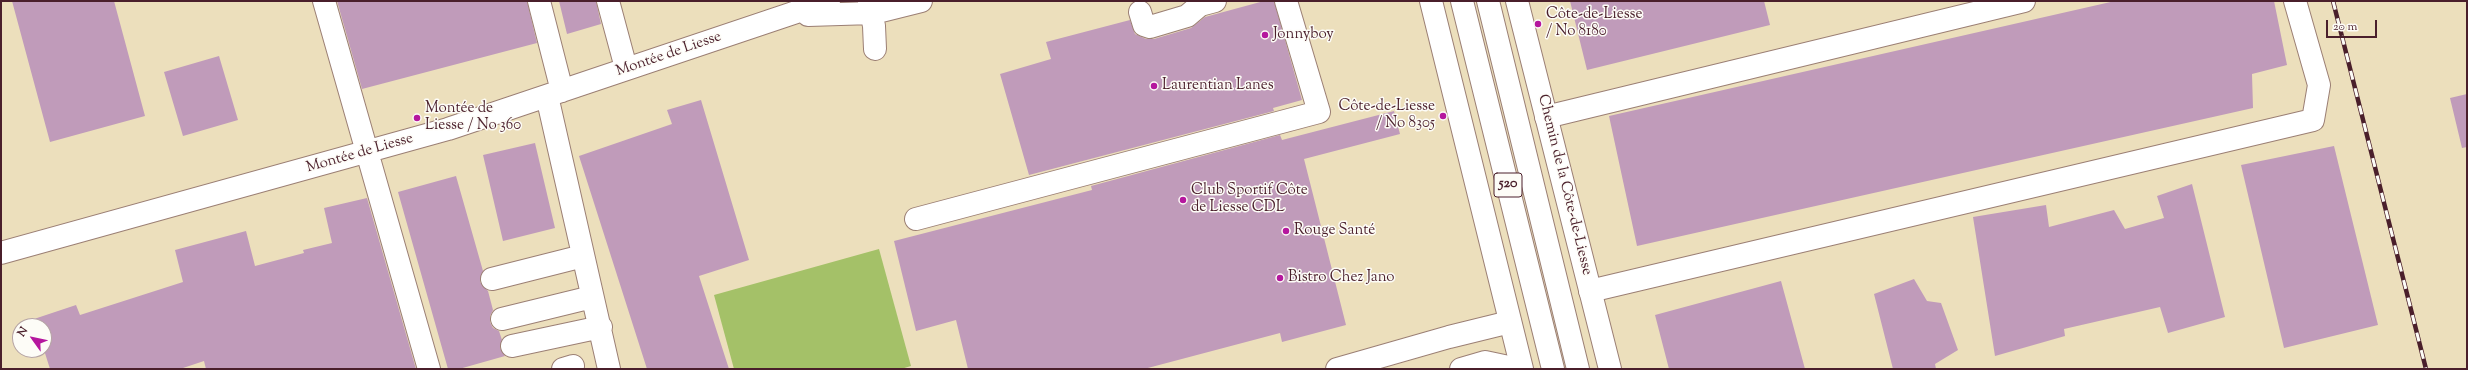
<!DOCTYPE html>
<meta charset="utf-8">
<style>
body{margin:0}
#map{position:relative;width:2468px;height:370px;overflow:hidden;background:#ecdfbc;font-family:"Sorts Mill Goudy",serif}
canvas{display:block}
.frame{position:absolute;inset:0;border:2px solid #4a1f2b;pointer-events:none}
.north{position:absolute;left:12px;top:318px;width:40px;height:40px;box-sizing:border-box;background:#fdfcf7;border:1px solid #b5a4a5;border-radius:50%;rotate:303deg;font-size:11px;font-weight:700;line-height:16px;text-align:center;color:#4a1f2b}
.north::after{content:'';display:block;margin:auto;width:14px;height:18px;background:#b5179e;clip-path:polygon(50% 0,100% 100%,50% 72%,0 100%)}
.scale{position:absolute;left:2326px;top:20px;width:51px;height:18px;box-sizing:border-box;border:2px solid #4a1f2b;border-top:0;padding-left:5px;font-size:12px;line-height:14px;white-space:nowrap;color:#4a1f2b;-webkit-text-stroke:3px #fdfcf7;paint-order:stroke}
</style>
<div id="map">
<canvas width="2468" height="370"></canvas>
<div class="frame"></div>
<div class="north">N</div>
<div class="scale">20 m</div>
</div>
<script>
const g = document.querySelector('canvas').getContext('2d');
g.lineJoin = 'round';
function paint(path, color) {
  g.fillStyle = color;
  g.fill(path, 'evenodd');
}
function strokePath(path, color, width, dash) {
  g.strokeStyle = color;
  g.lineWidth = width;
  g.lineCap = dash ? 'butt' : 'round';
  g.setLineDash(dash || []);
  g.stroke(path);
}
function label(font, color, halo, rows, align = 'center') {
  g.font = font + ' "Sorts Mill Goudy",serif';
  g.lineWidth = 3;
  g.setLineDash([]);
  g.textBaseline = 'middle';
  g.strokeStyle = halo;
  g.fillStyle = color;
  for (const [text, x, y, turn = 0] of rows) {
    g.save();
    g.translate(x, y);
    g.rotate((+turn || 0) * Math.PI / 180);
    g.textAlign = isNaN(turn) ? turn : align;
    if (halo) g.strokeText(text, 0, 0);
    g.fillText(text, 0, 0);
    g.restore();
  }
}
const green = new Path2D(`
 M879 249 911 366 901 369H734L714 295Z`);
const building = new Path2D(`
 M12 1H114L145 116 50 142Z
 M337 1H527L537 43 362 89Z
 M559 1H596L601 24 567 34Z
 M1264 1H1274L1302 100 1273 108 1274 111 1029 175 1000 74 1051 59 1046 42 1130 20 1135 34 1146 39H1154L1191 28 1205 17Z
 M1570 1H1764L1770 25 1587 70Z
 M2115 1H2274L2287 65 2252 74 2253 108 1637 246 1609 116Z
 M219 56 238 120 183 136 164 72Z
 M2467 94V147L2462 148 2450 98Z
 M701 100 749 260 699 276 729 369H647L579 156 672 124 667 110Z
 M1394 111 1400 134 1304 159 1346 325 1282 342 1280 333 1144 369H968L956 320 916 331 894 241 1092 190 1091 186 1280 135 1282 140Z
 M535 143 555 228 503 241 483 155Z
 M2334 146 2378 325 2284 348 2241 165Z
 M456 176 483 271 480 282 488 291 493 310 490 316V322L493 328 499 331 502 340 500 348 505 356 459 369H448L398 192Z
 M2192 184 2225 317 2168 333 2160 307 2064 329 2065 336 1995 356 1973 217 2046 205 2049 227 2114 210 2125 229 2164 218 2157 196Z
 M367 198 416 369H206L204 361 180 369H50L44 350V326H36L34 319 76 305 80 315 183 282 175 250 246 231 255 266 304 253 303 250 332 243 324 208Z
 M1914 279 1927 301 1941 303 1958 350 1935 364 1936 369H1893L1874 294Z
 M1781 281 1805 369H1669L1655 315Z`);
const minor = new Path2D(`
 M324 1 429 369
 M539 1 562 91
 M608 1 626 68
 M869 1 874 26 875 49
 M1140 12 1144 25 1150 27 1187 16 1200 5 1215 1
 M808 15 873 13 921 1
 M547 96 609 369
 M1546 117 2024 1
 M916 219 1319 112 1286 1
 M1 253 448 129 829 1
 M492 279 583 256
 M1590 291 2313 120 2319 85 2295 1
 M502 319 592 297
 M512 346 601 327
 M563 369 573 366
 M1337 369 1449 337 1510 322
 M1461 369 1485 362 1518 369`);
const major = new Path2D(`
 M1431 1 1522 369
 M1517 1 1610 369`);
const highway = new Path2D(`
 M1462 1 1553 369
 M1488 1 1578 369`);
const rail = new Path2D(`
 M2333 1 2426 369`);
const markers = [
 [1538,24,4,"#b5179e"],
 [1265,35,4,"#b5179e"],
 [1154,86,4,"#b5179e"],
 [1443,116,4,"#b5179e"],
 [417,118,4,"#b5179e"],
 [1183,200,4,"#b5179e"],
 [1286,231,4,"#b5179e"],
 [1280,278,4,"#b5179e"]
];
const shields = [
 [1508,185,28]
];
const shieldNames = [
 ["520",1508,185]
];
const poiNames = [
 ["Côte-de-Liesse",1546,15],
 ["/ No 8180",1546,32],
 ["Jonnyboy",1273,35],
 ["Laurentian Lanes",1162,86],
 ["Côte-de-Liesse",1435,107,"right"],
 ["/ No 8305",1435,124,"right"],
 ["Montée de",425,109],
 ["Liesse / No 360",425,126],
 ["Club Sportif Côte",1191,191],
 ["de Liesse CDL",1191,208],
 ["Rouge Santé",1294,231],
 ["Bistro Chez Jano",1288,278]
];
const streetNames = [
 ["Montée de Liesse",669,55,-19],
 ["Montée de Liesse",360,154,-16],
 ["Chemin de la Côte-de-Liesse",1564,185,76]
];
paint(green, '#a4c168');
paint(building, '#c09bba');
strokePath(minor, '#9b7f74', 24);
strokePath(major, '#9b7f74', 24);
strokePath(highway, '#9b7f74', 24);
strokePath(minor, '#fff', 22);
strokePath(major, '#fff', 22);
strokePath(highway, '#fff', 22);
strokePath(rail, '#4a1f2b', 4.5);
strokePath(rail, '#fdfcf7', 3, [9]);
for (const [x, y, r, color] of markers) {
  const dot = new Path2D();
  dot.arc(x, y, r, 0, 2 * Math.PI);
  g.fillStyle = color;
  g.fill(dot);
  strokePath(dot, '#fdfcf7', 1.5);
}
for (const [x, y, w] of shields) {
  const box = new Path2D();
  box.roundRect(x - w / 2, y - 12, w, 24, 3);
  g.fillStyle = '#fdfcf7';
  g.fill(box);
  strokePath(box, '#4a1f2b', 1);
}
label('bold 14px', '#4a1f2b', null, shieldNames);
label('15px', '#4a1f2b', '#fdfcf7', poiNames, 'left');
label('15px', '#4a1f2b', '#fdfcf7', streetNames);
</script>
